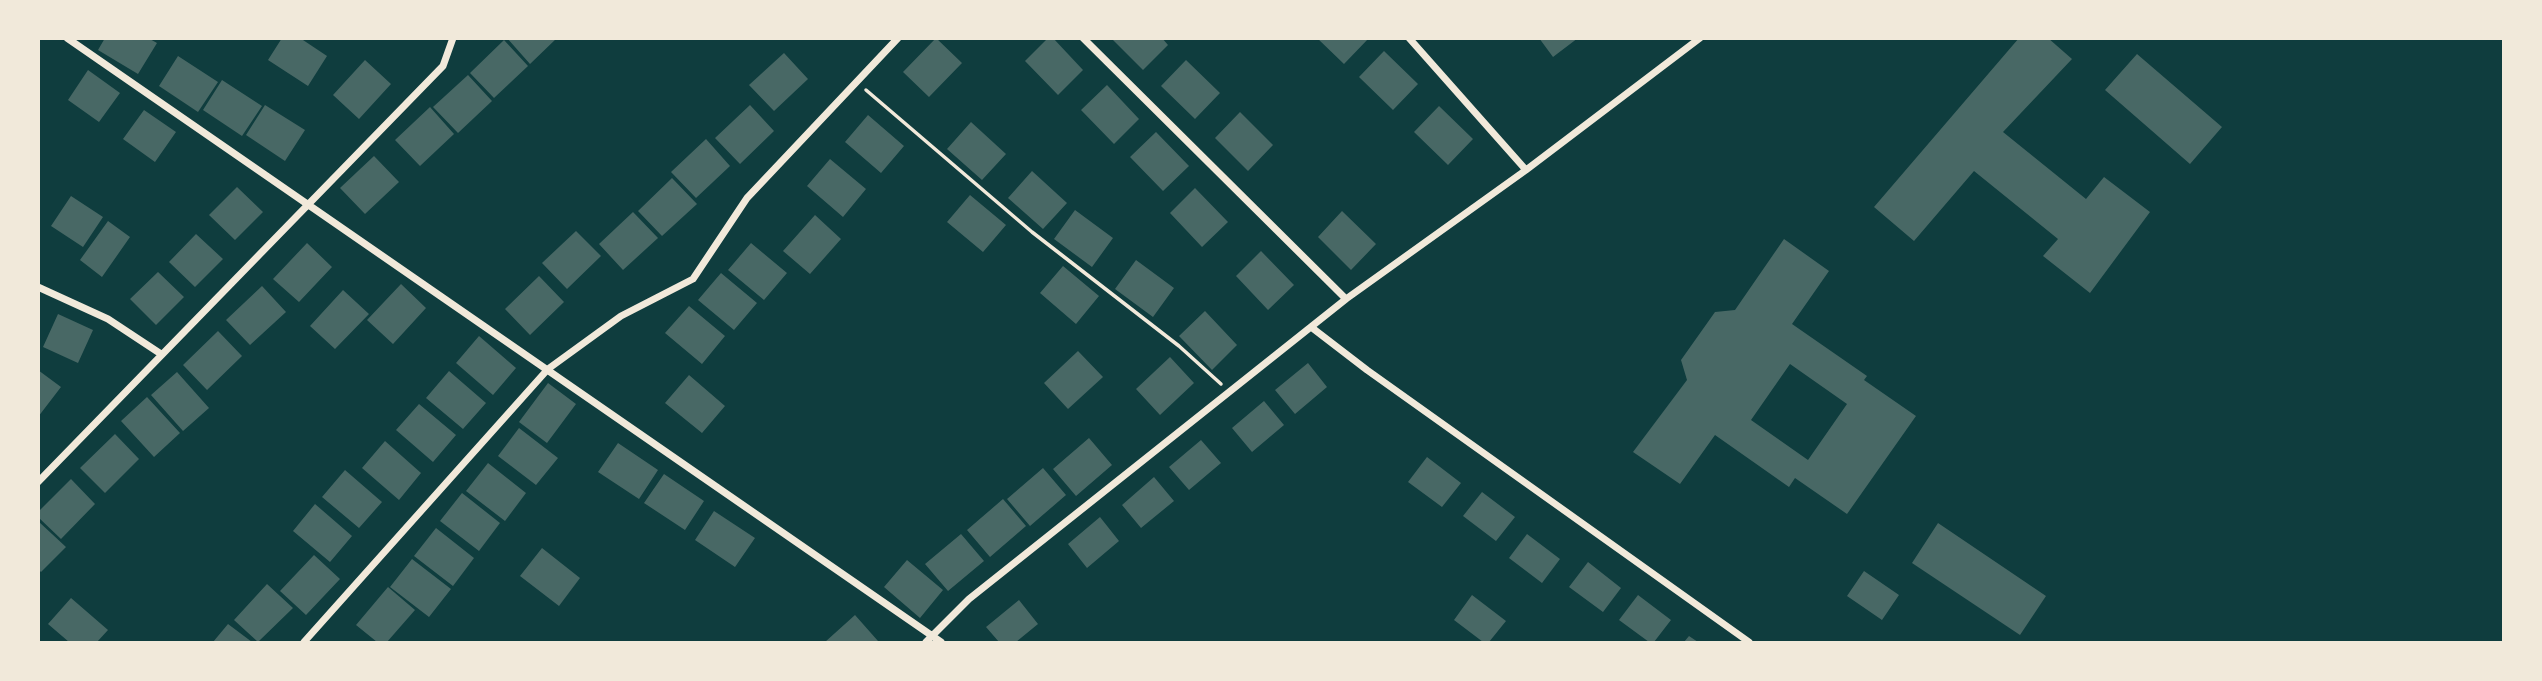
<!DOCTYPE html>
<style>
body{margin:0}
#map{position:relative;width:2542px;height:681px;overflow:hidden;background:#0f3d3e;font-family:"Fira Sans",sans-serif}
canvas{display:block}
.frame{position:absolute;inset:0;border:40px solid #f1e9da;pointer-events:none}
</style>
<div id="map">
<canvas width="2542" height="681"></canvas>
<div class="frame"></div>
</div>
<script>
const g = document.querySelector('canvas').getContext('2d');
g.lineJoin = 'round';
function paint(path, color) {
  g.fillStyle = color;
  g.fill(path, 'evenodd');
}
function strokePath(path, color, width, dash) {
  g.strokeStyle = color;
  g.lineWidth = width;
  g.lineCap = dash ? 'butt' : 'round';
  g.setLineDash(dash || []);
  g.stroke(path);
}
const building = new Path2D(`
 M105 38H148L157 43 138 74 98 50Z
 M282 38H300L327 56 308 86 268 60Z
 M507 38H557L530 64Z
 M936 38 962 63 929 97 903 72Z
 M1048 38H1053L1083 70 1058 95 1025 61Z
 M1111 38H1162L1168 45 1143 70Z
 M1317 38H1369L1344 64Z
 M1539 38H1578L1553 57Z
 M2019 38H2048L2072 59 2003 132 2086 199 2104 177 2150 212 2090 293 2043 256 2058 239 1974 171 1914 241 1874 207Z
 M504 40 528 66 494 98 470 73Z
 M1384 51 1418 84 1393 110 1359 77Z
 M784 53 808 79 774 111 749 85Z
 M2137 54 2222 127 2190 164 2105 90Z
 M178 56 218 82 198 112 159 86Z
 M365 60 391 84 359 119 333 95Z
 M1186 60 1220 93 1195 119 1161 86Z
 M88 70 120 93 99 122 68 100Z
 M468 75 492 101 458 133 433 107Z
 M222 80 262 106 242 136 203 110Z
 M1107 85 1139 119 1114 144 1081 110Z
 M265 105 305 130 285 161 246 135Z
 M750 105 774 131 740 164 715 138Z
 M1439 106 1473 139 1448 165 1414 132Z
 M430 107 454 134 420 166 395 140Z
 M144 110 176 132 155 162 123 139Z
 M1240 112 1273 145 1248 171 1215 138Z
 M868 115 904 146 881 173 845 142Z
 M971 122 1006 154 982 180 947 149Z
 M1156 132 1189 166 1163 191 1130 157Z
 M706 139 730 166 696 198 671 172Z
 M374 156 399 182 365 214 340 188Z
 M830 159 866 189 843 217 807 186Z
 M1032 171 1067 203 1043 229 1008 198Z
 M672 178 697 204 662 236 638 211Z
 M237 187 263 212 235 240 209 215Z
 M1195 188 1228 222 1202 247 1170 213Z
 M970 195 1006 225 983 252 947 222Z
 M71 196 103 217 83 247 51 226Z
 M1075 210 1113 238 1092 267 1054 239Z
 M1342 211 1376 244 1351 270 1318 237Z
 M633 212 658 238 623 270 599 244Z
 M815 215 841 239 810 274 783 251Z
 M108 221 130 237 102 277 80 260Z
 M576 231 601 256 567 289 542 263Z
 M196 234 223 259 195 287 169 262Z
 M1784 239 1829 271 1792 324 1867 376 1864 380 1916 416 1847 514 1795 478 1789 487 1715 435 1680 484 1633 452 1687 380 1681 360 1715 312 1735 310ZM1790 364 1847 404 1808 460 1751 420Z
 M307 243 332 267 299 302 273 279Z
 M751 243 787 273 764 300 728 270Z
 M1261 251 1294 285 1268 310 1236 276Z
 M1136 260 1174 288 1153 317 1115 289Z
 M1063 266 1099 296 1076 324 1040 293Z
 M158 272 184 297 156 325 130 299Z
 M721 273 757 303 734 330 698 300Z
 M539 276 564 302 530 335 505 309Z
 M401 284 426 308 393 344 367 320Z
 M262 286 286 312 250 345 226 320Z
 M343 290 369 314 335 349 310 326Z
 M689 306 725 336 702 364 665 333Z
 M1205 311 1237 345 1212 370 1179 336Z
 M58 314 93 330 78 363 43 347Z
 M218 331 242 356 207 390 183 365Z
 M479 336 516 368 493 395 456 363Z
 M1078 351 1103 377 1068 409 1044 383Z
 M1170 357 1194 383 1160 415 1136 389Z
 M1308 363 1327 387 1295 414 1275 390Z
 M38 370 61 387 38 417Z
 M449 371 486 403 463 429 426 398Z
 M177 372 209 408 183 431 151 395Z
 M689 375 725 406 702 433 665 403Z
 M548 383 576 404 547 443 519 422Z
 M147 397 180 433 154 457 121 421Z
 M1264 401 1284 425 1252 452 1232 428Z
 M419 404 456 435 433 462 396 430Z
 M519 428 558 458 536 485 498 456Z
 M115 434 139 459 105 493 80 468Z
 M1089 438 1112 465 1076 496 1053 469Z
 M1201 440 1221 463 1189 490 1169 467Z
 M385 441 421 473 399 500 362 468Z
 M618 443 658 470 639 499 598 472Z
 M1427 457 1461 483 1442 507 1408 482Z
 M488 463 526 493 505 521 466 491Z
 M1043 468 1066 495 1030 526 1007 499Z
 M345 470 382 502 359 528 322 497Z
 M664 474 704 501 685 530 644 503Z
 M1154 477 1174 501 1141 528 1122 505Z
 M71 479 95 504 61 539 38 517V512Z
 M1482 492 1515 517 1496 541 1463 516Z
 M462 493 500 523 479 551 440 521Z
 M1003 499 1026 526 990 557 967 530Z
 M315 504 352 536 330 562 293 531Z
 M714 511 755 538 735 567 695 540Z
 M1100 517 1119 541 1087 568 1068 544Z
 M38 521 66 547 41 572 38 569Z
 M1938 523 2046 596 2020 635 1912 563Z
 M436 528 474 558 453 586 414 556Z
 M961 534 984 561 948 591 925 564Z
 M1527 534 1560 559 1542 583 1509 558Z
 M542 548 580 578 559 606 520 576Z
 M314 555 340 579 306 615 280 591Z
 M412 559 451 589 429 617 390 587Z
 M907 560 943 590 920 618 884 587Z
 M1588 562 1621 588 1603 612 1569 587Z
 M1864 571 1899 595 1882 620 1847 596Z
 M267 584 293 608 258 642 234 620Z
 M388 587 415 610 387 642H377L356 625Z
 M1472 595 1506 621 1489 642H1483L1454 620Z
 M1638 595 1671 620 1654 642H1649L1619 620Z
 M71 598 108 630 97 642H69L48 624Z
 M1019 600 1038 624 1016 642H999L986 627Z
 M855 615 878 641 825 642Z
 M228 624 252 642H213Z
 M1689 636 1698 642H1684Z`);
const path = new Path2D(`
 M866 90 1032 232 1179 346 1221 384`);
const minor = new Path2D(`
 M67 38 941 642
 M1083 38 1346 299
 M1409 38 1526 170
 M38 287 108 319 161 354
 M1311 327 1367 370 1749 642
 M38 482 443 66 453 38
 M304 642 548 369 621 316 693 279 747 198 898 38
 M926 642 969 599 1346 299 1526 170 1700 38`);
paint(building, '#486865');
strokePath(path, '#f1e9da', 3.5);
strokePath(minor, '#f1e9da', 7);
</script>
